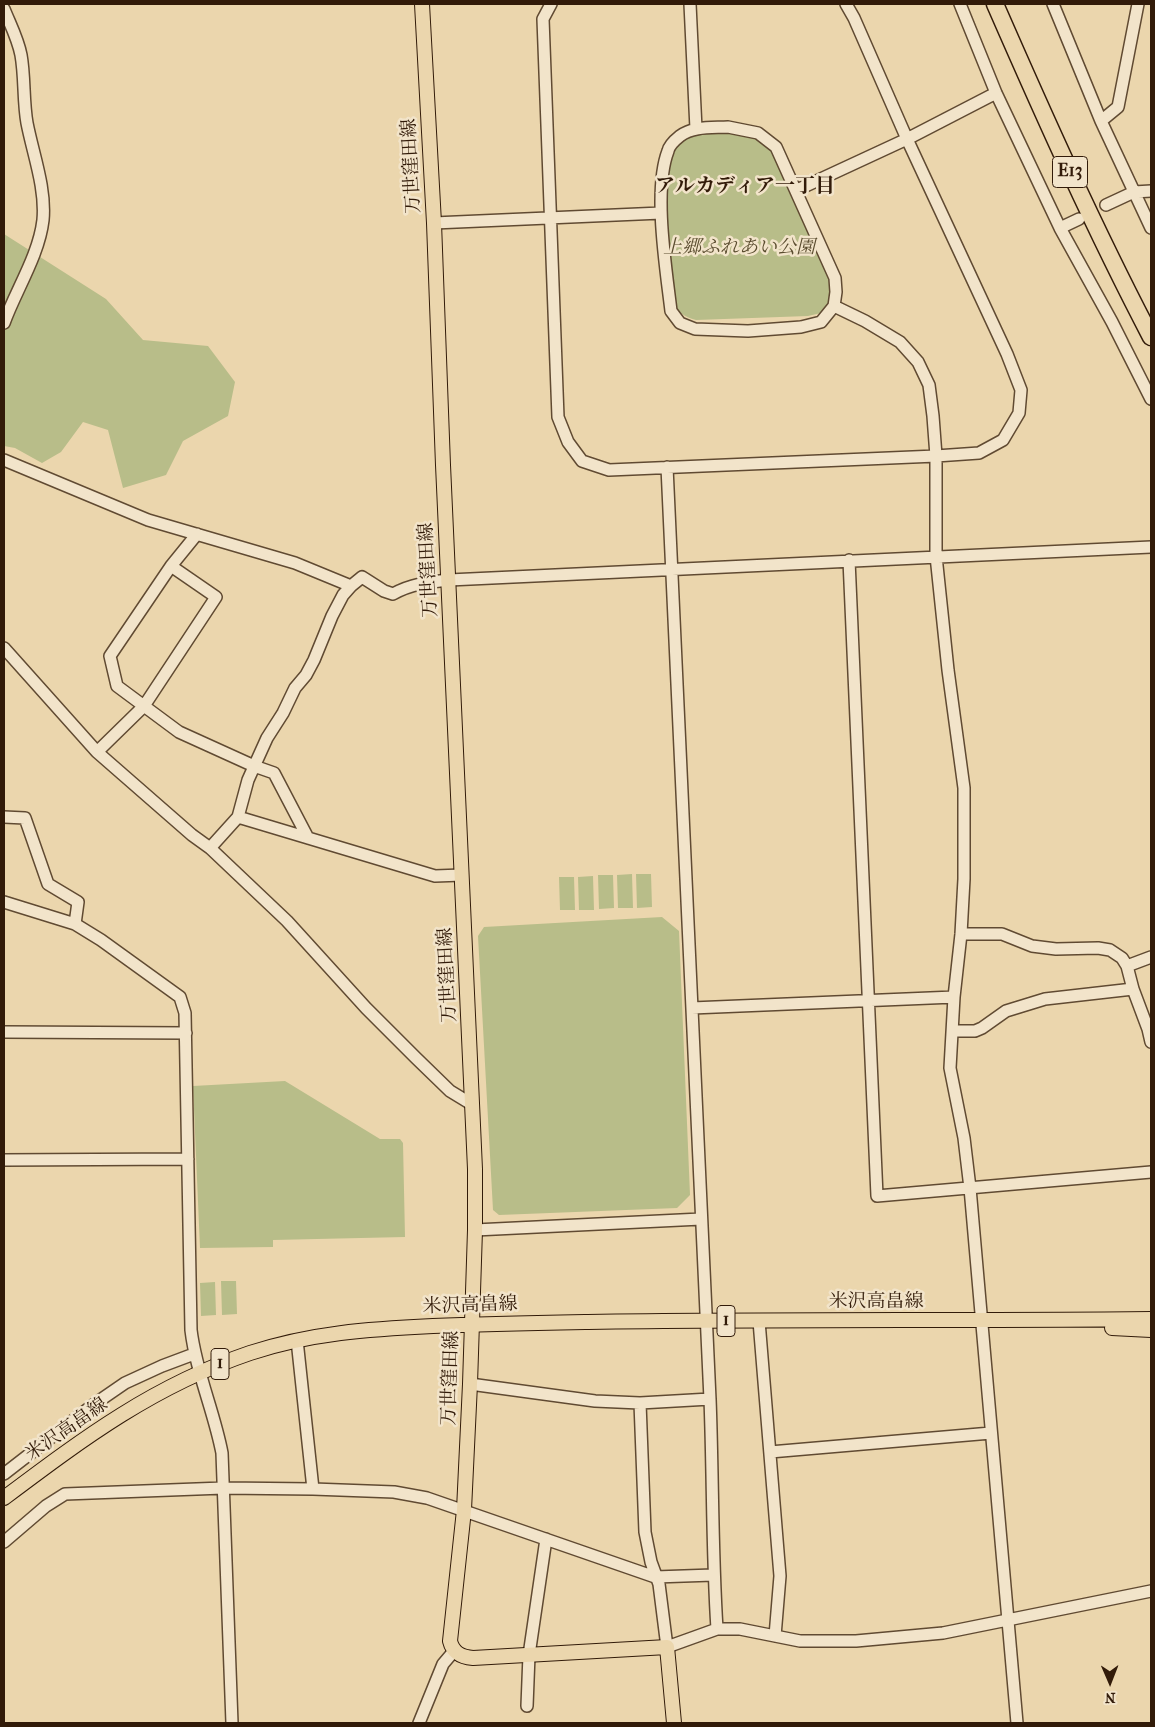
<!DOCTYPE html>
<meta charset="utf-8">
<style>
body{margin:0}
#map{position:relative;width:1155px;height:1727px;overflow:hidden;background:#ebd6ad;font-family:"IM FELL French Canon",serif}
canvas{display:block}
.frame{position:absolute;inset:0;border:5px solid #321b09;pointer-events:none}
.north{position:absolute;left:1085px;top:1657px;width:50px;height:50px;-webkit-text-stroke:4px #f2e4ca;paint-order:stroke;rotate:179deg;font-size:14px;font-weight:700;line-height:20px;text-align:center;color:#321b09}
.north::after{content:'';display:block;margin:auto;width:18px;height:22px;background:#321b09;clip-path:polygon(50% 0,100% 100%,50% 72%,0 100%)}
</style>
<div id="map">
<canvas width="1155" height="1727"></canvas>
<div class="frame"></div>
<div class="north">N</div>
</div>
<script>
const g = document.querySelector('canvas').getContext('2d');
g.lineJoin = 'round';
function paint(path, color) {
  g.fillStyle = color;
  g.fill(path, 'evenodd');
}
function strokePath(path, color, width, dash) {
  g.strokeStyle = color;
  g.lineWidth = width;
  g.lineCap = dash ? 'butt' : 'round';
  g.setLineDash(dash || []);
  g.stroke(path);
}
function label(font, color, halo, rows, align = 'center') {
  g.font = font + ' "IM FELL French Canon","Noto Serif JP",serif';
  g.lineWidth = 5;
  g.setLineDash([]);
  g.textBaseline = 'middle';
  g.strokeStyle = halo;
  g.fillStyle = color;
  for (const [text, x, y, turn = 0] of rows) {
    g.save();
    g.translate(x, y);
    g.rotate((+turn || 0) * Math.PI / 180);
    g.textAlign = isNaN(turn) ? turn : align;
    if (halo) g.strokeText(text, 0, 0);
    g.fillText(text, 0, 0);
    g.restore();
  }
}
const green = new Path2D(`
 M737 125 769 147 831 278 830 302 821 313 808 316 696 320C684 317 677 312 673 300L661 159C662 153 662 145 667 140 678 129 721 127 737 125Z
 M4 234 106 299 143 340 208 346 235 382 228 416 183 441 166 475 123 488 108 430 83 422 61 452 42 463 15 448 4 446Z
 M632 874 633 908H618L617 875Z
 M636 874H651L652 907 637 908Z
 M598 875H613L614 908 599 909Z
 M593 876 594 910H579L578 877Z
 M559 877H574L575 910H560Z
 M662 917 679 931 690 1195 677 1208 499 1215 493 1210 478 936 484 927Z
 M285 1081 380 1139H400L403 1143 405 1237 273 1240V1247L200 1248 193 1086Z
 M221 1281H236L237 1314 222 1315Z
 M215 1282 216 1315 201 1316 200 1283Z`);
const minor = new Path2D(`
 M551 4 543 19 558 417 568 442 582 461 609 470 936 456 979 453 1003 440 1019 413 1021 390 1007 354 907 139 854 18 846 4
 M690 4 696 129
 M960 4 996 93 1060 228 1112 322 1151 399
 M1053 4 1101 121 1151 228
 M4 9C10 24 18 39 21 55 25 77 23 101 27 123 33 154 46 188 43 220 39 255 16 290 4 323
 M1101 121 1118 107 1138 4
 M728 127 758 133 776 147 835 278 836 292 834 306 821 322 801 327 748 331 695 329 680 323 671 311C666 268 653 190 668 151 669 146 675 140 680 136 693 126 712 128 728 127Z
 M797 190 907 139 996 93
 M1106 205 1134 192 1151 191
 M434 223 661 213
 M1060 228 1079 219
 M834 306 865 321 900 342 918 362 929 385 933 416 936 456V556L948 670 964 788V879L961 934 954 997 950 1068 964 1138 970 1188 1017 1723
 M4 460 148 520 295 563 351 586
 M667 467 710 1399C713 1476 712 1553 717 1629
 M197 534 171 566 110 656 117 686 179 732 254 766 274 773 308 838
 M849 560 877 1196 1151 1172
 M4 648 97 752 192 835 210 848 287 921 366 1008 416 1058 450 1091 473 1105
 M97 752 144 706 216 597 171 566
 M4 817 25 818 48 884 78 902 75 924
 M238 817 435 876 462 875
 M210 848 238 817 248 780 267 738 283 713 295 688 306 675 314 660 332 616 343 595 351 586 362 577 384 591 393 594C411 584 428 582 449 580L1151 547
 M4 902 75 924 101 940 180 997 185 1013 191 1330C196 1372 214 1411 222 1453L232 1723
 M961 934H1002L1032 946 1056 949 1098 948 1110 950 1122 958 1127 966 1133 989 1148 1029 1151 1042
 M1127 966 1151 957
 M692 1008 954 997
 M953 1031H975L982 1028 1006 1011 1045 999 1133 989
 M4 1032 186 1033
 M4 1160 188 1159
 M475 1230 701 1219
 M759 1321 780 1576 775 1636
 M297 1340 313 1489
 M470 1384 595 1401 640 1403 710 1399
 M640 1403 645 1532 651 1562 659 1584 667 1647 717 1629H740L800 1641H856L943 1633 1151 1591
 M770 1452 991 1433
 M4 1474 93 1405 125 1383 162 1366 194 1354
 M4 1542 46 1506 65 1494 223 1488 313 1489 394 1492 427 1498 655 1577 713 1575
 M527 1706 529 1655 546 1539
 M419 1723 443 1664 454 1651`);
const major = new Path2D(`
 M422 4 434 223 443 465 475 1169V1230L470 1384 464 1510 450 1641C453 1653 461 1657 473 1658L667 1647 674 1723
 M1112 1328 1151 1330
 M4 1498C84 1438 153 1386 250 1353 311 1333 369 1329 433 1326 485 1324 537 1323 588 1322 776 1319 964 1321 1151 1319`);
const highway = new Path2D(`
 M995 4C1044 116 1094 228 1151 337`);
const shields = [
 [1070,172,35],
 [726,1321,18],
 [220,1364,18]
];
const shieldNames = [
 ["E13",1070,172],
 ["1",726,1321],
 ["1",220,1364]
];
const streetNames = [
 ["万世窪田線",412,166,-93],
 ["万世窪田線",429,570,-93],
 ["万世窪田線",448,975,-93],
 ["米沢高畠線",876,1302],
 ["米沢高畠線",470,1306,-2],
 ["万世窪田線",451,1378,-88],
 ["米沢高畠線",67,1430,-35]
];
const parkNames = [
 ["上郷ふれあい公園",739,248]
];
const neighbourhoodNames = [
 ["アルカディア一丁目",745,187]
];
paint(green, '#b8bd89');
strokePath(minor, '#604a32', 14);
strokePath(major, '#321b09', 16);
strokePath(highway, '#321b09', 19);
strokePath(minor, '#f2e4ca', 11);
strokePath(major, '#ebd6ad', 14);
strokePath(highway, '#ebd6ad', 16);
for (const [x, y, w] of shields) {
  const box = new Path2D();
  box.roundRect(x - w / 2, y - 15.5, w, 31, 4);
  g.fillStyle = '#f2e4ca';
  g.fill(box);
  strokePath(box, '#321b09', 1);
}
label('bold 18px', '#321b09', null, shieldNames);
label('19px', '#321b09', '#f2e4ca', streetNames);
label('italic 19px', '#5a4c2f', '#f2e4ca', parkNames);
label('bold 20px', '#321b09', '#f2e4ca', neighbourhoodNames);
</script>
